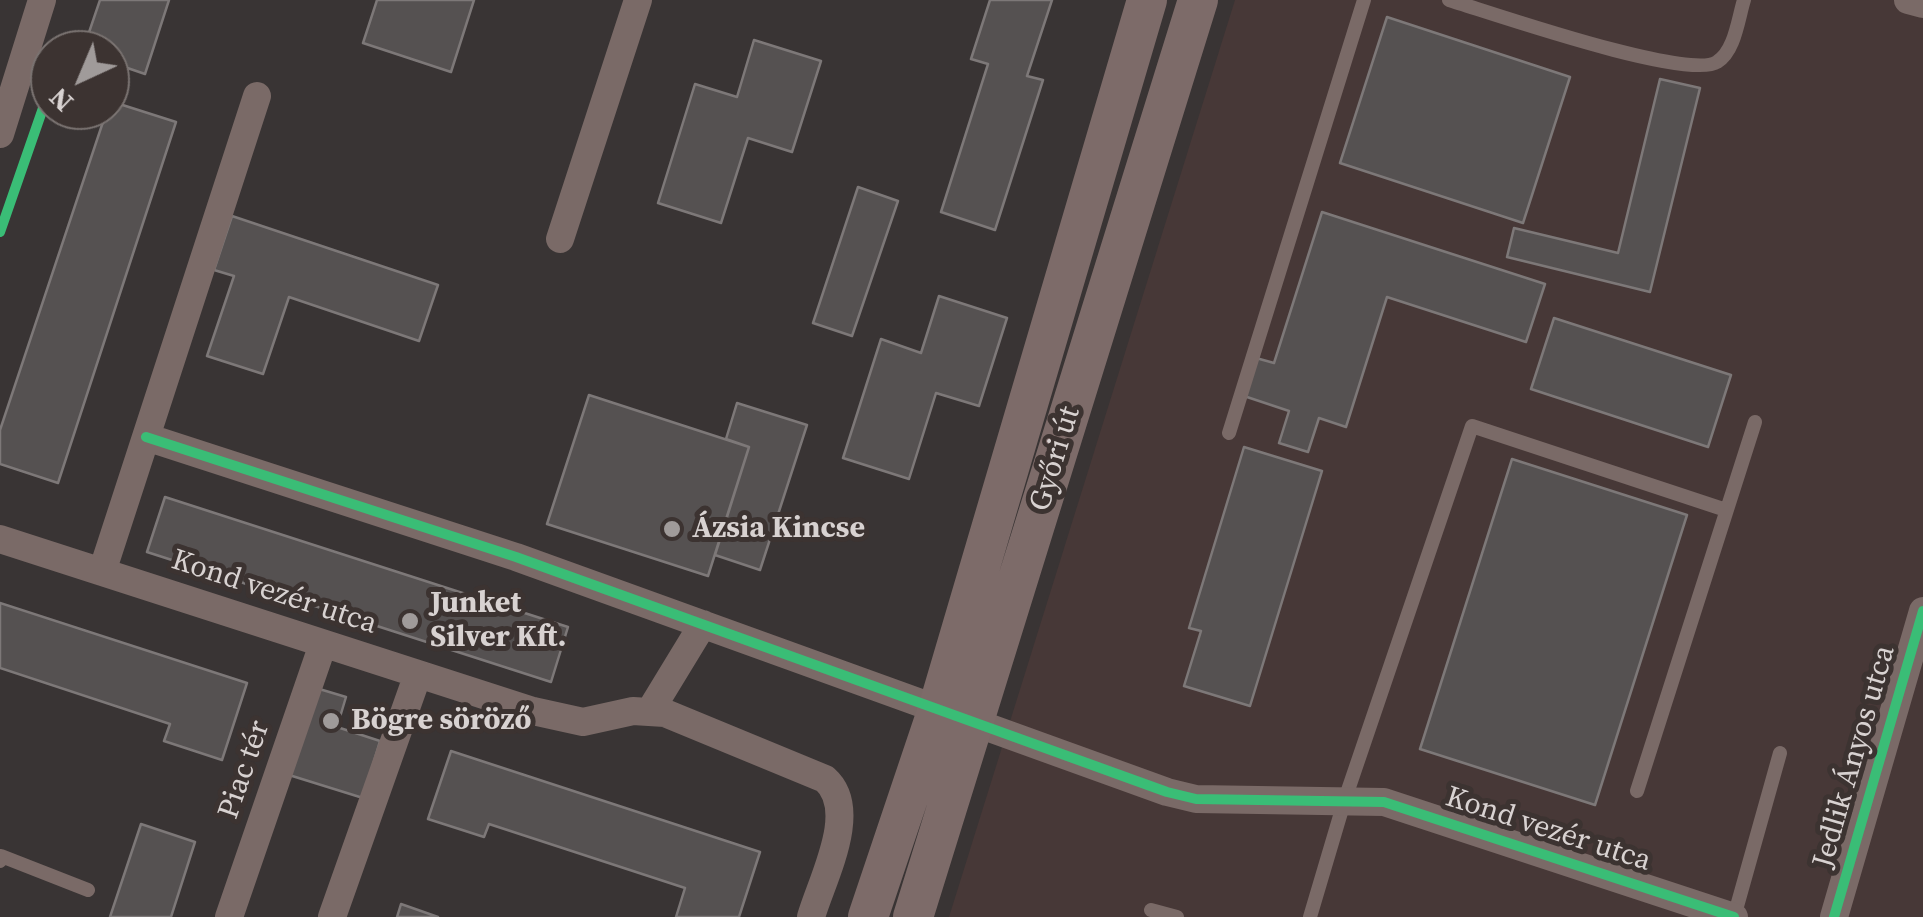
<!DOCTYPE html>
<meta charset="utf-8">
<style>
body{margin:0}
#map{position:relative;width:1923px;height:917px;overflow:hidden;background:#393434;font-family:"Source Serif 4",serif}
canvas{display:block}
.north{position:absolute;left:30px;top:30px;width:100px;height:100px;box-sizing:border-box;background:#3c3331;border:2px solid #7a7371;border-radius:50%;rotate:224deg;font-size:28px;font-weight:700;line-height:40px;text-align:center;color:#d8d2d1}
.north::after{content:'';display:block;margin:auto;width:35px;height:45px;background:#a09b9a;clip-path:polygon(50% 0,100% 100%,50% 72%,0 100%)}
</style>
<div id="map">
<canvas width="1923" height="917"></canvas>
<div class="north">N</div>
</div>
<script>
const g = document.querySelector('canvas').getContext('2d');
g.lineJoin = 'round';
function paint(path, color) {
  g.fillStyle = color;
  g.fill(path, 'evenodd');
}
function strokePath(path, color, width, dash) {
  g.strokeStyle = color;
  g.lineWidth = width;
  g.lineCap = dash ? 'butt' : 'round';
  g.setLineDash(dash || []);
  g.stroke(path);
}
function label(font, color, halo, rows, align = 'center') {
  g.font = font + ' "Source Serif 4",serif';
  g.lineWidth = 10;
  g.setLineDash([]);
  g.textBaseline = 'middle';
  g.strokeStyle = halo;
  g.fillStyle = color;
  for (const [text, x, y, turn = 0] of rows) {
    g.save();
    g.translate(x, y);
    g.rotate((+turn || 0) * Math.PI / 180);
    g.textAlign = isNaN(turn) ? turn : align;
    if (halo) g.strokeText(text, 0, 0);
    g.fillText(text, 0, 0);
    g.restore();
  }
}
const built = new Path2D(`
 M1235 0H1923V917H949Z`);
const building = new Path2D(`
 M100 0H169L145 74 110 62V50H83Z
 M377 0H474L451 72 363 43Z
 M990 0H1052L1027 76 1043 80 995 230 941 212 988 64 971 59Z
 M1387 17 1570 77 1523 223 1340 163Z
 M754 40 821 61 792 152 748 138 721 223 658 203 695 84 737 97Z
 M1660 79 1700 88 1650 292 1507 257 1514 228 1618 253Z
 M110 101 176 122 58 483 0 464V430Z
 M858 187 898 201 852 336 813 323Z
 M1322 212 1545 284 1526 342 1387 297 1346 427 1319 418 1308 452 1279 443 1289 411 1244 396 1256 358 1274 363Z
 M232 216 438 285 419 341 289 297 263 374 207 356 234 276 214 270Z
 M939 296 1007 318 979 406 936 393 909 479 843 458 881 339 921 353Z
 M1554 318 1731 375 1708 447 1531 389Z
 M589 395 749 447 708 576 547 524Z
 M737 403 807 425 760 570 715 555 749 447 726 439Z
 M1244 447 1322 471 1250 706 1184 686 1201 631 1189 628Z
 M1512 459 1687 515 1595 805 1420 749Z
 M165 497 568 627 551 682 147 552Z
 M0 603 247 683 222 760 164 741 170 724 0 668Z
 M316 688 346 697 337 727 380 741 363 798 289 775Z
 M451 751 760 852 739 917H676L685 888 489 824 484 837 428 819Z
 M141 824 195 842 171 917H110Z
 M401 904 438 917H397Z`);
const lane = new Path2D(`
 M1449 0C1492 13 1688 81 1717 62 1735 51 1738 19 1744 0
 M1229 433 1364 0
 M1637 791 1755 422
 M0 861 1 856 88 890
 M1151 910 1177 917
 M1310 917 1345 799 1472 426 1726 510
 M1734 917 1780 753`);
const street = new Path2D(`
 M1908 0 1923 4
 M0 134 42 0
 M560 239 638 0
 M146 437 516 557 1167 792 1196 799 1384 802 1734 917
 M0 539 533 711 583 722 633 711 665 713 825 779C860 810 822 879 811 917
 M102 572 257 96
 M650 711 703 624
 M229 917 323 644
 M332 917 418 674
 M1834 917 1923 611`);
const secondary = new Path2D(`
 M868 917 938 709 1147 0
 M913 917 1198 0`);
const cycleway = new Path2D(`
 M0 232 50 88
 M146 437 516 557 1167 792 1196 799 1384 802 1734 917
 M1834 917 1923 611`);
const markers = [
 [672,529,10,"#a09b9a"],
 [410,621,10,"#a09b9a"],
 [331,721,10,"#a09b9a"]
];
const streetNames = [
 ["Győri út",1056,459,-73],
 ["Kond vezér utca",274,593,18],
 ["Jedlik Ányos utca",1855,757,-74],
 ["Piac tér",245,770,-71],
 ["Kond vezér utca",1548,830,18]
];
const poiNames = [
 ["Ázsia Kincse",692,529],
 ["Junket",430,604],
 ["Silver Kft.",430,638],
 ["Bögre söröző",351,721]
];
paint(built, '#473837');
paint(building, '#555151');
strokePath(building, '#7d7878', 2.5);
strokePath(lane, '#7a6a67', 14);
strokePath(street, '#7a6a67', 28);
strokePath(secondary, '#7d6b69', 40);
strokePath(cycleway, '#3abd76', 10);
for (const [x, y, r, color] of markers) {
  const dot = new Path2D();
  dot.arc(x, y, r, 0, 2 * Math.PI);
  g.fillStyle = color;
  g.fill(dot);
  strokePath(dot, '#3c3331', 4);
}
label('30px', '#d8d2d1', '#3c3331', streetNames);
label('bold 30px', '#d8d2d1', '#3c3331', poiNames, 'left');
</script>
